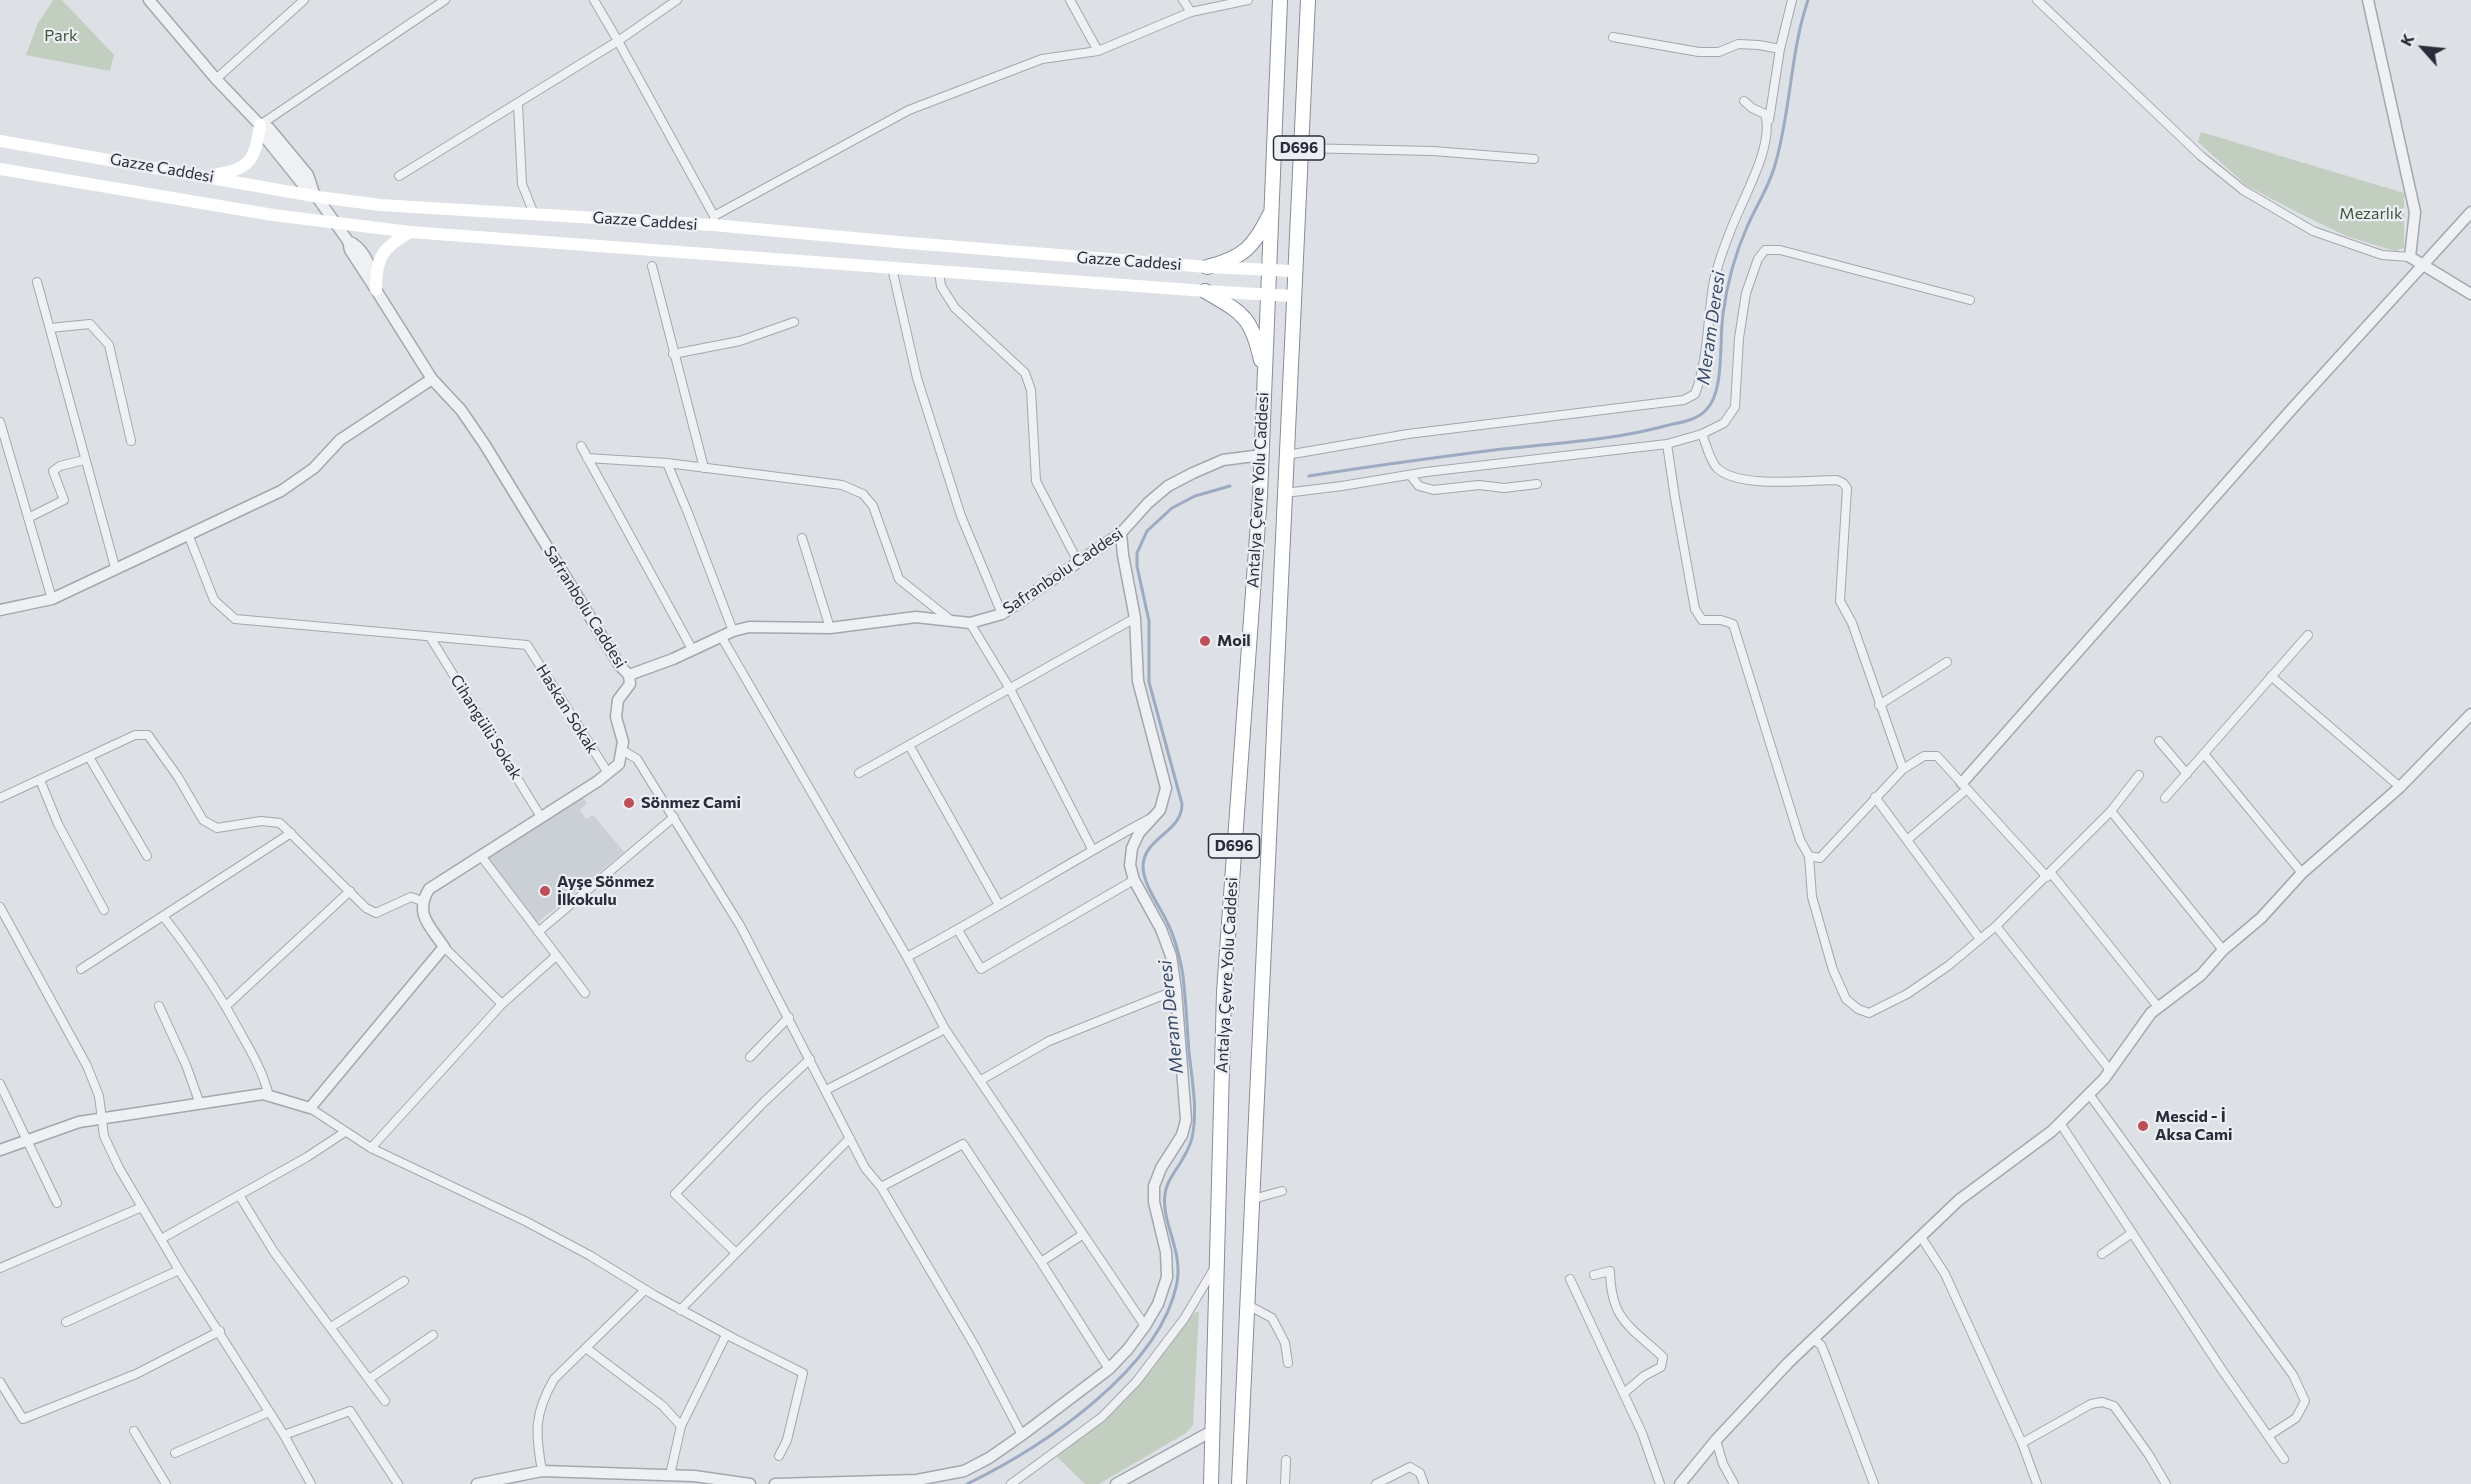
<!DOCTYPE html>
<meta charset="utf-8">
<style>
body{margin:0}
#map{position:relative;width:2471px;height:1484px;overflow:hidden;background:#dde0e5;font-family:Commissioner,sans-serif}
canvas{display:block}
.north{position:absolute;left:2393px;top:18px;width:60px;height:60px;-webkit-text-stroke:4px #eceef3;paint-order:stroke;rotate:297deg;font-size:16px;font-weight:700;line-height:24px;text-align:center;color:#282d3a}
.north::after{content:'';display:block;margin:auto;width:21px;height:27px;background:#282d3a;clip-path:polygon(50% 0,100% 100%,50% 72%,0 100%)}
</style>
<div id="map">
<canvas width="2471" height="1484"></canvas>
<div class="north">K</div>
</div>
<script>
const g = document.querySelector('canvas').getContext('2d');
g.lineJoin = 'round';
function paint(path, color) {
  g.fillStyle = color;
  g.fill(path, 'evenodd');
}
function strokePath(path, color, width, dash) {
  g.strokeStyle = color;
  g.lineWidth = width;
  g.lineCap = dash ? 'butt' : 'round';
  g.setLineDash(dash || []);
  g.stroke(path);
}
function label(font, color, halo, rows, align = 'center') {
  g.font = font + ' Commissioner,sans-serif';
  g.lineWidth = 4.5;
  g.setLineDash([]);
  g.textBaseline = 'middle';
  g.strokeStyle = halo;
  g.fillStyle = color;
  for (const [text, x, y, turn = 0] of rows) {
    g.save();
    g.translate(x, y);
    g.rotate((+turn || 0) * Math.PI / 180);
    g.textAlign = isNaN(turn) ? turn : align;
    if (halo) g.strokeText(text, 0, 0);
    g.fillText(text, 0, 0);
    g.restore();
  }
}
const built = new Path2D(`
 M582 797 587 803 580 810 586 819 593 815 624 852 537 923 488 858Z`);
const green = new Path2D(`
 M53 0H62L114 55 110 71 26 55 38 23Z
 M2201 132 2404 193V248L2395 251 2346 236 2289 208 2247 186 2198 142Z
 M1195 1312H1199L1193 1425 1186 1433 1099 1484H1085L1054 1454 1092 1426 1160 1357Z`);
const stream = new Path2D(`
 M1309 476C1371 466 1432 458 1494 450 1553 443 1611 441 1669 425 1682 422 1697 420 1706 410 1725 392 1719 340 1723 314 1727 284 1735 254 1747 227 1756 206 1769 187 1775 165 1791 111 1790 53 1808 0
 M967 1484C1041 1448 1160 1370 1177 1283 1183 1249 1161 1223 1165 1194 1167 1176 1187 1160 1192 1138 1198 1110 1192 1080 1189 1052 1187 1027 1186 1001 1183 976 1180 958 1176 940 1168 924 1160 906 1143 885 1143 866 1144 837 1182 833 1182 804L1149 682V621L1137 566V553L1147 531 1172 508 1195 496 1230 486`);
const minor = new Path2D(`
 M594 0 618 41 714 216V219
 M1070 0 1098 51
 M1183 0 1191 12
 M2037 0 2201 156 2243 190 2313 231 2382 255 2410 257
 M1613 37 1699 52H1719L1738 44 1759 45 1780 49
 M216 79 304 0
 M518 104 522 184 534 214
 M1769 120 1780 49 1792 0
 M260 125 445 0
 M1299 148 1433 151 1534 159
 M399 176 618 41 677 0
 M714 216 909 110 1042 59 1098 51 1191 12 1248 0
 M652 266 704 468
 M892 268 917 378 961 516 1002 614
 M939 271 941 286 955 308 1025 373 1031 390 1036 481 1078 562
 M37 282 115 567
 M50 328 90 324 109 345 131 441
 M673 354 740 341 794 322
 M0 422 52 599
 M1702 434C1706 444 1710 461 1717 468 1739 489 1807 480 1837 480L1843 483 1847 488 1840 601 1852 623 1903 769
 M1667 444 1675 498 1695 609 1702 620H1721L1733 624 1800 840 1809 856 1820 858 1903 769 1924 756H1937L2047 877
 M581 446 692 649
 M1287 455 1408 434 1684 400 1695 394C1709 358 1707 318 1714 280 1718 264 1724 247 1730 232 1741 201 1775 146 1765 114L1752 108 1744 101
 M587 458 667 463 842 485 863 494 873 506 899 579 953 622
 M667 463 688 513 733 631
 M1410 475 1419 486 1434 490 1479 485 1504 488 1537 484
 M1285 493 1342 486 1426 472 1667 444 1702 434 1724 423 1735 407 1739 338 1746 293 1758 259 1765 250H1780L1970 300
 M28 518 64 500 53 471 60 466 84 460
 M188 534 214 600 235 619 527 645 608 773
 M802 538 830 628
 M970 623 1010 689 1092 849
 M721 636 907 957 945 1029 1145 1326
 M430 637 541 817
 M2271 676 2400 787
 M1879 705 1947 662
 M2159 741 2187 774
 M622 750 637 759 741 927 865 1168 881 1187 976 1348 1022 1435
 M2205 755 2302 873
 M89 757 147 856
 M859 773 909 745
 M40 780 58 824 104 910
 M1875 797 1980 939
 M0 798 135 735H148L178 777 203 820 217 828 261 821 280 823 366 908 376 913 411 897 422 901
 M2165 798 2308 635
 M2111 811 2223 950
 M1907 840 1967 789
 M481 856 585 993
 M1809 856 1812 897 1833 970 1846 999 1858 1009 1869 1013 1907 994 1948 966 1996 926 2111 811 2139 775
 M2051 873 2159 1008
 M999 905 909 745 1135 618
 M0 907 87 1066 99 1096 104 1136 119 1168 179 1270 284 1435 311 1484
 M163 916C192 953 218 991 240 1032 252 1053 263 1072 269 1096
 M1996 926 2110 1070
 M958 930 981 969 1134 880
 M538 932 674 817
 M444 947 502 1004
 M907 957C989 914 1067 863 1149 819
 M81 969 291 833
 M159 1006 186 1065 200 1104
 M226 1006 350 891
 M750 1057 789 1017
 M981 1080 1049 1041 1176 990
 M0 1084 57 1203
 M826 1090 945 1029
 M2089 1094 2293 1375 2305 1401 2296 1418 2268 1436
 M310 1108 371 1148 525 1221 589 1255 654 1295 735 1339 803 1373 787 1440 779 1456
 M2060 1123 2222 1370 2284 1459
 M371 1148 502 1004 556 956
 M881 1187 963 1144 1041 1262 1082 1235
 M239 1195 274 1252 385 1401
 M1253 1199 1282 1191
 M1921 1237 1945 1274 2022 1443 2037 1484
 M161 1239 307 1157 345 1132
 M735 1252 675 1194 764 1102 810 1059
 M2102 1254 2132 1233
 M1041 1262 1109 1369
 M0 1268 142 1207
 M1594 1275 1610 1271C1611 1321 1631 1327 1663 1357L1661 1367 1644 1376 1624 1393
 M1570 1279 1642 1433 1660 1484
 M1248 1305 1272 1318 1285 1343 1288 1363
 M680 1310 850 1138
 M66 1322 179 1270
 M331 1327 404 1281
 M1813 1339 1821 1345 1826 1357 1874 1484
 M586 1348 663 1406 681 1426
 M369 1379 433 1335
 M0 1382 23 1419 136 1374 220 1331
 M134 1431 166 1484
 M284 1435 350 1411 398 1484
 M1716 1440 1723 1464 1734 1484
 M2022 1443 2091 1404 2102 1402 2114 1406 2149 1455 2166 1484
 M175 1453 269 1412
 M542 1471C535 1432 534 1414 554 1379L645 1290
 M670 1475 681 1426 726 1335
 M1011 1484 1102 1417 1136 1382 1184 1319 1215 1267
 M1285 1484 1286 1460
 M1376 1484 1410 1467 1420 1473 1424 1484`);
const tertiary = new Path2D(`
 M149 0 216 79 260 125 269 128 308 175 314 193 304 186 263 135 261 125
 M2368 0 2415 212 2410 257 2471 294
 M314 193 348 241 350 250 376 290C373 273 366 248 348 241
 M376 290 432 379 461 410 485 445 620 666 629 675 673 659 733 631 749 627 830 628 916 617 970 623 1002 614 1121 533 1148 503 1168 486 1193 473 1223 460 1262 455
 M0 610 52 599 281 491 314 468 340 440 432 379
 M1962 783 2291 410 2471 212
 M0 1150 79 1122 263 1094 310 1108 444 947C430 926 414 914 429 889L598 781 619 764 623 742 616 717 618 700 630 684 629 675
 M477 1484 542 1471 694 1476 750 1484
 M775 1484 917 1480 964 1471 989 1458 1022 1435 1109 1369 1128 1349 1145 1326 1158 1304 1167 1277 1166 1252 1154 1202V1186L1161 1168 1182 1135 1186 1120 1176 990 1171 956 1161 929 1134 880 1130 865 1132 848 1139 833 1160 810 1166 788 1138 681 1135 618 1123 555 1121 533
 M1116 1484 1212 1431
 M1680 1484 1716 1440 1788 1363 1959 1200 2052 1131 2104 1079 2151 1013 2201 975 2223 950 2261 918 2302 873 2400 787 2471 714`);
const secondary = new Path2D(`
 M0 141 319 197 380 205 713 225 897 242 1207 267 1293 271
 M0 169 273 215 410 232 1205 291 1292 296
 M218 174C252 169 255 157 260 125
 M376 290C376 257 382 248 410 232`);
const trunk = new Path2D(`
 M1207 267C1243 258 1254 247 1270 214
 M1205 291C1242 313 1251 315 1261 360
 M1211 1484 1224 992 1260 495 1280 0
 M1239 1484 1308 0`);
const markers = [
 [1205,641,6,"#bd4f58"],
 [629,803,6,"#bd4f58"],
 [545,891,6,"#bd4f58"],
 [2143,1126,6,"#bd4f58"]
];
const shields = [
 [1299,148,51],
 [1234,846,51]
];
const shieldNames = [
 ["D696",1299,148],
 ["D696",1234,846]
];
const parkNames = [
 ["Park",61,36],
 ["Mezarlık",2371,214]
];
const streetNames = [
 ["Gazze Caddesi",162,168,10],
 ["Gazze Caddesi",645,221,4],
 ["Gazze Caddesi",1129,261,4],
 ["Antalya Çevre Yolu Caddesi",1258,490,-87],
 ["Safranbolu Caddesi",1063,571,-34],
 ["Safranbolu Caddesi",585,607,58],
 ["Haskan Sokak",567,709,58],
 ["Cihangülü Sokak",486,727,58],
 ["Antalya Çevre Yolu Caddesi",1227,975,-87]
];
const poiNames = [
 ["Moil",1217,641],
 ["Sönmez Cami",641,803],
 ["Ayşe Sönmez",557,882],
 ["İlkokulu",557,900],
 ["Mescid - İ",2155,1117],
 ["Aksa Cami",2155,1135]
];
const waterNames = [
 ["Meram Deresi",1711,328,-82],
 ["Meram Deresi",1171,1017,-96]
];
paint(built, '#cbcfd6');
paint(green, '#c2cebf');
strokePath(stream, '#9cabc1', 3);
strokePath(minor, '#a3a7ae', 10);
strokePath(tertiary, '#a3a7ae', 13);
strokePath(trunk, '#868d9a', 16);
strokePath(minor, '#eff0f4', 8);
strokePath(tertiary, '#eff0f4', 10);
strokePath(secondary, '#fff', 12);
strokePath(trunk, '#fff', 14);
for (const [x, y, r, color] of markers) {
  const dot = new Path2D();
  dot.arc(x, y, r, 0, 2 * Math.PI);
  g.fillStyle = color;
  g.fill(dot);
  strokePath(dot, '#eceef3', 2);
}
for (const [x, y, w] of shields) {
  const box = new Path2D();
  box.roundRect(x - w / 2, y - 12, w, 24, 4.5);
  g.fillStyle = '#eceef3';
  g.fill(box);
  strokePath(box, '#282d3a', 1.5);
}
label('bold 15px', '#282d3a', null, shieldNames);
label('16px', '#3b5437', '#eceef3', parkNames);
label('16px', '#282d3a', '#eceef3', streetNames);
label('bold 16px', '#282d3a', '#eceef3', poiNames, 'left');
label('italic 18px', '#384a68', '#eceef3', waterNames);
</script>
